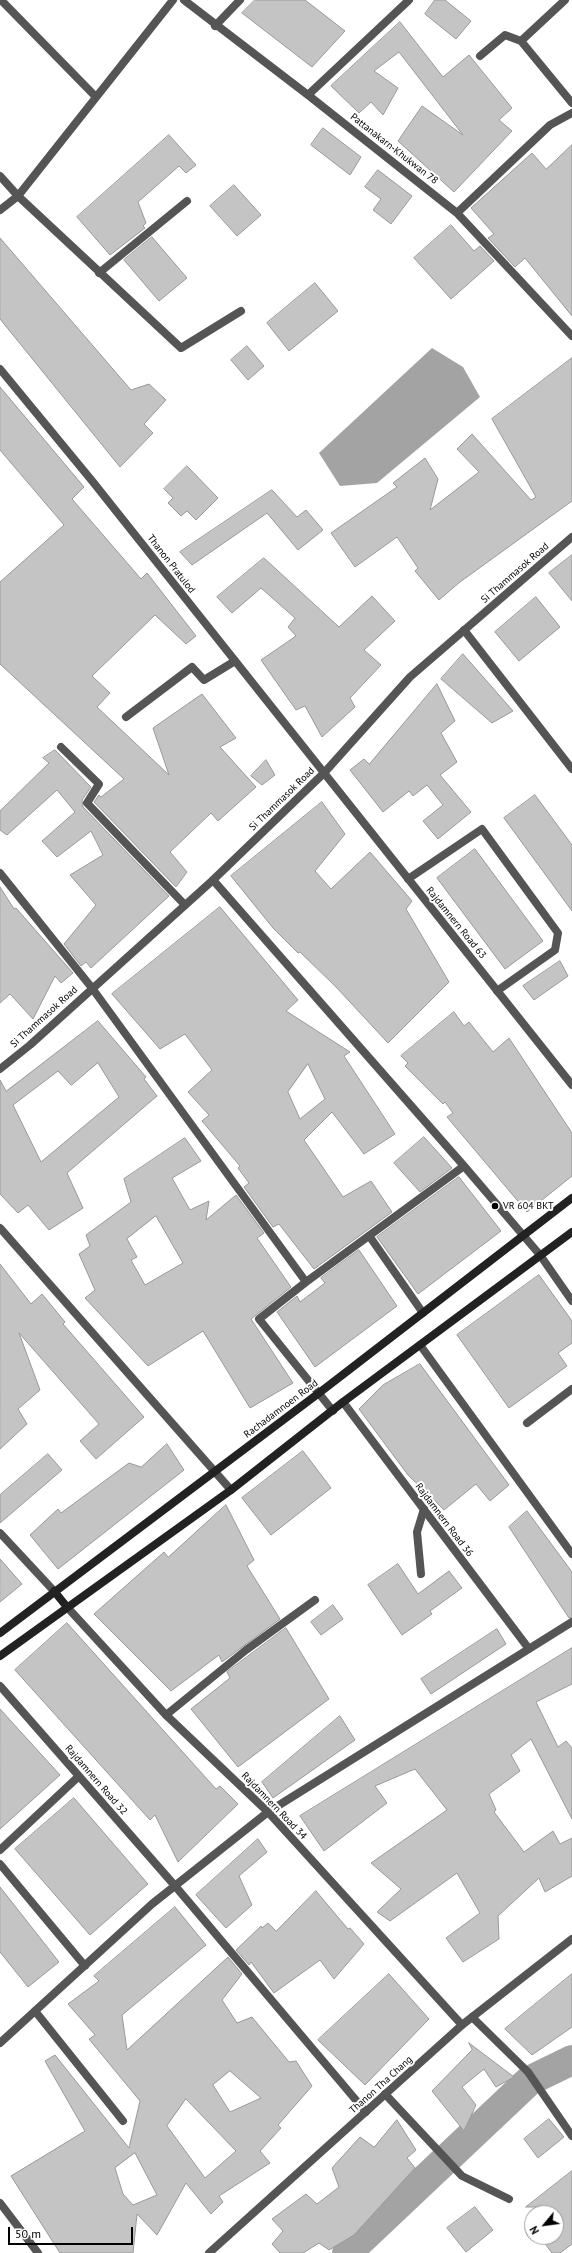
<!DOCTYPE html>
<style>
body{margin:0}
#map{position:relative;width:572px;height:2253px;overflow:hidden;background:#fff;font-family:"PT Sans",sans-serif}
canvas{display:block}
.north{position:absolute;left:524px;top:2205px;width:40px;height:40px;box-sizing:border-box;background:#fff;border:1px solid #999;border-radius:50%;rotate:241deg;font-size:11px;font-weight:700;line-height:16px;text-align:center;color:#000}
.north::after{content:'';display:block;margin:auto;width:14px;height:18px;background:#000;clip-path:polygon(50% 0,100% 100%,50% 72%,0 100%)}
.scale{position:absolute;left:8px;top:2227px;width:125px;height:18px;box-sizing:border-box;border:2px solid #000;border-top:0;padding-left:5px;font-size:12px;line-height:14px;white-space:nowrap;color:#000;-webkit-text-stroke:3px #fff;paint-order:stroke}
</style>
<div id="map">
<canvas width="572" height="2253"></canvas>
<div class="north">N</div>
<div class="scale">50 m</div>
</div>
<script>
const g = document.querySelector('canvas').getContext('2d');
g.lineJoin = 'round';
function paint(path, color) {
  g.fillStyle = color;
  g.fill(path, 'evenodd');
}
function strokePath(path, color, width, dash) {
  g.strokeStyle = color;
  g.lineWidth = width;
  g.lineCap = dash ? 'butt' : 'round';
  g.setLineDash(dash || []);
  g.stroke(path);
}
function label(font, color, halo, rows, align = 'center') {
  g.font = font + ' "PT Sans",sans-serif';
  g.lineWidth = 4;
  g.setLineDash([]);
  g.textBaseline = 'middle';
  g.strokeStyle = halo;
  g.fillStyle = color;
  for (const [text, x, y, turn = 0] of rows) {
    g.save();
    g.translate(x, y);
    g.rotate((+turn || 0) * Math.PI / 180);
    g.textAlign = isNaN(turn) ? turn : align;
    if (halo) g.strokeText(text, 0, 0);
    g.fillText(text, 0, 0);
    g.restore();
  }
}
const water = new Path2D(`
 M432 348 463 367 480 397 377 483 340 486 319 453Z`);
const river = new Path2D(`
 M347 2253 529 2081 572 2060`);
const building = new Path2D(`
 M255 0H305L345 31 312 67 242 13Z
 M435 0H445L471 21 456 39 425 14Z
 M400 22 443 77 469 55 512 108 499 120 512 131 454 192 398 141 422 106 463 135 399 52 374 71 398 88 383 115 371 102 359 113 331 86Z
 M323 128 361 157 350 175 311 145Z
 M169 135 196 165 186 173 179 166 138 202 146 223 143 226 145 228 110 255 77 217Z
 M572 145V316L525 258 515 267 488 238 494 234 471 208 532 153 546 169Z
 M378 170 412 196 391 224 373 210 381 199 365 187Z
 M234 185 261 215 237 236 210 206Z
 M451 225 474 251 480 246 494 261 451 299 414 258Z
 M152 237 187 278 159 301 124 260Z
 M0 238 131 390 149 384 166 400 144 424 153 433 120 467 0 319Z
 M315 283 338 311 289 351 267 323Z
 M247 346 264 366 248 380 231 360Z
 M572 358V501L460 582 439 600 415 571 418 568 397 537 355 567 331 533 397 487 393 483 425 458 438 479 430 510 479 472 457 449 472 434 531 500 536 497 492 419Z
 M0 387 84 487 72 499 141 579 147 573 196 636 186 644 155 615 92 676 110 693 97 707 169 775 153 728 202 694 236 738 220 747 256 787 218 821 211 813 170 852 187 872 176 887 94 802 99 795 101 797 124 779 0 664V582L64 525 0 450Z
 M187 466 218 498 196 520 187 511 181 516 168 503 173 498 164 489Z
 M272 490 297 517 306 510 323 530 298 550 267 513 192 565 180 552Z
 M572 555V601L549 573Z
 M264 558 339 627 372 596 395 621 364 650 381 665 350 698 355 707 322 737 305 706 296 710 261 660 296 636 288 627 295 618 261 588 232 613 217 597Z
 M536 597 560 627 519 661 495 632Z
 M463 654 513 711 492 723 441 679Z
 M437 684 455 721 441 733 457 762 440 775 471 812 438 839 423 821 443 805 427 785 413 796 409 791 383 812 350 770 364 759 369 764Z
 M55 750 91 787 82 800 83 807 169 896 91 968 86 962 81 966 64 944 96 905 70 875 103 855 91 831 57 857 42 841 75 812 57 790 7 835 0 830V811L49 763 43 758Z
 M266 760 275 775 262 785 251 776Z
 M535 795 572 845V911L504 818Z
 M322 802 345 834 315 871 331 889 370 852 412 901 406 909 449 982 388 1043 336 987 300 952 298 953 273 928 231 876Z
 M475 849 543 941 505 969 437 878Z
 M0 887 14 909 16 908 73 973 61 983 55 976 33 1019 10 994 0 1003Z
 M220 907 298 1000 286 1011 350 1052 344 1056 395 1134 364 1154 332 1112 304 1140 343 1197 371 1181 392 1212 314 1269 279 1224 273 1227 244 1187 249 1183 238 1168 240 1166 202 1121 209 1115 188 1092 212 1070 185 1034 160 1049 112 994ZM308 1064 325 1099 300 1119 288 1092Z
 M560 961 568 976 534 1000 523 986Z
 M454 1012 464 1026 469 1022 493 1052 509 1038 572 1133V1176L527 1212 447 1117 453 1113 445 1102 443 1104 405 1066 408 1063 401 1056Z
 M98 1021 146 1077 144 1079 157 1096 67 1173 83 1208 49 1230 28 1205 18 1213 0 1194V1080L6 1091ZM98 1063 119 1097 41 1162 13 1105 58 1071 71 1085Z
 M424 1137 452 1168 420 1192 394 1163Z
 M185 1138 201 1161 172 1178 190 1210 209 1201 206 1220 236 1195 264 1233 257 1238 291 1287 251 1319 293 1383 250 1408 203 1331 148 1366 85 1298 95 1290 79 1254 90 1246 86 1235 131 1202 124 1179ZM156 1216 183 1263 145 1285 131 1260 137 1257 127 1239Z
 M459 1177 501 1231 418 1294 377 1237Z
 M359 1250 397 1306 315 1367 277 1312 297 1296 300 1302 325 1283 321 1278Z
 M0 1264 31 1304 42 1294 65 1322 63 1324 144 1417 96 1459 80 1441 99 1424 19 1333 40 1390 18 1409 27 1424 0 1449Z
 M539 1275 572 1321V1343L558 1353 567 1366 509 1408 457 1335Z
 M420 1364 509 1485 490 1501 476 1484 444 1510 408 1475 359 1409 383 1385Z
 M167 1444 184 1470 58 1569 30 1535 58 1509 61 1513 129 1463 141 1467Z
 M303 1451 331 1488 271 1535 242 1498Z
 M48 1454 62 1470 0 1523V1495Z
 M226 1505 254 1560 247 1566 280 1619 222 1662 219 1655 171 1691 94 1614 164 1552 168 1557Z
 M527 1511 572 1572V1617L569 1618 509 1527Z
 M0 1559 22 1584 0 1602Z
 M398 1564 418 1594 449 1571 462 1588 430 1611 432 1614 402 1635 368 1585Z
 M333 1605 343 1619 321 1635 311 1622Z
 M67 1623 216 1789 220 1786 238 1804 178 1862 155 1815 150 1820 15 1670Z
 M286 1628 329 1699 238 1767 191 1709 230 1678 227 1672Z
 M497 1629 506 1644 431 1694 421 1679Z
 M572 1648V1684L536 1702 558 1747 566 1741 572 1748V1819L531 1739 511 1755 520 1771 489 1794 496 1810 494 1812 524 1852 553 1831 560 1844 572 1838V1876L545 1892 539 1878 498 1916 499 1939 463 1962 446 1938 480 1913 457 1873 390 1921 377 1912 401 1889 371 1863 447 1810 415 1769 375 1786 387 1803 324 1851 300 1816Z
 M0 1709 60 1775 0 1829Z
 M340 1716 355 1740 273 1798 262 1782Z
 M74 1798 148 1884 90 1935 15 1849Z
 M258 1839 267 1852 239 1876 252 1905 226 1928 196 1895Z
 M0 1887 59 1962 28 1987 0 1952Z
 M316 1891 348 1929 350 1928 364 1944 334 1979 320 1960 274 1993 251 1962 249 1965 236 1950 261 1926 262 1928 268 1923 276 1931Z
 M175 1907 206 1945 122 2015 127 2050 228 1957 242 1974 222 2000 237 2023 252 2017 289 2062 296 2061 312 2086 278 2125 281 2128 260 2151 270 2163 219 2196 223 2202 211 2214 186 2183 157 2235 137 2214 133 2253H60L11 2176 85 2131 45 2061 55 2055 129 2148 140 2101 89 2039 95 2035 68 2004 99 1981 94 1976ZM230 2071 261 2098 230 2112 213 2085ZM186 2099 236 2151 205 2178 167 2126ZM135 2153 157 2195 133 2205 123 2194 115 2168Z
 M389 1974 429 2019 365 2085 318 2040Z
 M572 1974V2027L532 2055 505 2029Z
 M469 2043 514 2077 496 2087 484 2069 462 2087 476 2105 464 2131 432 2091 472 2050Z
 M549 2119 564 2137 538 2158 524 2139Z
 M397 2120 416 2150 407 2158 415 2168 354 2235 329 2250 319 2243 303 2253H280L272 2244 283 2231 272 2219 306 2194 317 2204 339 2187 332 2168 360 2137 374 2147Z
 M572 2171V2244L560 2253H552L540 2237H556V2213H539L547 2207H526Z
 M475 2207 493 2230 466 2252 447 2228Z`);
const service = new Path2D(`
 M18 196 181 348 241 311
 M99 273 187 201
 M126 717 192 667 204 680 235 661
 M61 747 99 784 87 803 185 905
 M421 1574 417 1532 424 1509
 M166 1715 246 1650 315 1600
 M35 2011 123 2121`);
const pedestrian = new Path2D(`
 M408 879 482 829 558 933 555 950 497 991
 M527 1423 572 1389`);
const minor = new Path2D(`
 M1 0 96 97
 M184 0 308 95 457 213 572 336
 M565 0 521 41 572 103
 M215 26 240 0
 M480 56 505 35 521 41
 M308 95 409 0
 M0 176 18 196
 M0 210 18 196 173 0
 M457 213 550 125 572 113
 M464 630 572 769
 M0 873 92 988 306 1282 464 1166
 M213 880 464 1166 540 1255 572 1301
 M0 1228 231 1490
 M370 1237 423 1313
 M306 1282 259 1319 333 1411
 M420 1345 572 1554
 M343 1402 529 1649
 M0 1533 54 1591
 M67 1607 166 1715 268 1812 462 2025
 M0 1686 176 1887 366 2112
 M0 1850 79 1776
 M0 1864 85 1966
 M472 2017 528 2072 572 2136
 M0 2043 152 1904 268 1812 572 1622
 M385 2094 462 2176 509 2199
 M0 2203 38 2253`);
const tertiary = new Path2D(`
 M0 369 93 482 572 1085
 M0 1069 30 1045 213 880 324 773 410 677 572 537
 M209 2253 462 2025 572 1939`);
const secondary = new Path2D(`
 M54 1591 67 1607
 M0 1633 319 1393 572 1198
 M0 1656 231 1490 343 1402 572 1232`);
const markers = [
 [495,1206,4,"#000"]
];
const streetNames = [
 ["Pattanakarn-Khukwan 78",394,149,38],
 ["Thanon Pratulod",171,564,52],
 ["Si Thammasok Road",515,573,-41],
 ["Si Thammasok Road",282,799,-44],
 ["Rajdamnern Road 63",456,923,51],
 ["Si Thammasok Road",44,1017,-42],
 ["Rachadamnoen Road",281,1409,-37],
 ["Rajdamnern Road 36",444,1520,53],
 ["Rajdamnern Road 32",96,1780,49],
 ["Rajdamnern Road 34",274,1806,46],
 ["Thanon Tha Chang",381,2085,-42]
];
const poiNames = [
 ["VR 604 BKT",503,1206]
];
paint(water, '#a3a3a3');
strokePath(river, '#a3a3a3', 30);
paint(building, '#c4c4c4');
strokePath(building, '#999', 1);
strokePath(service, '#555', 8);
strokePath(pedestrian, '#555', 8);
strokePath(minor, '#555', 8);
strokePath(tertiary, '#555', 8);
strokePath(secondary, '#222', 8);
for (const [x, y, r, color] of markers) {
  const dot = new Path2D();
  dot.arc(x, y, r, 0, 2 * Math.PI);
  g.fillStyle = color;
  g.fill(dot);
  strokePath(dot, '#fff', 1.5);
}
label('10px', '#000', '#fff', streetNames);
label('10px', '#000', '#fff', poiNames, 'left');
</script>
